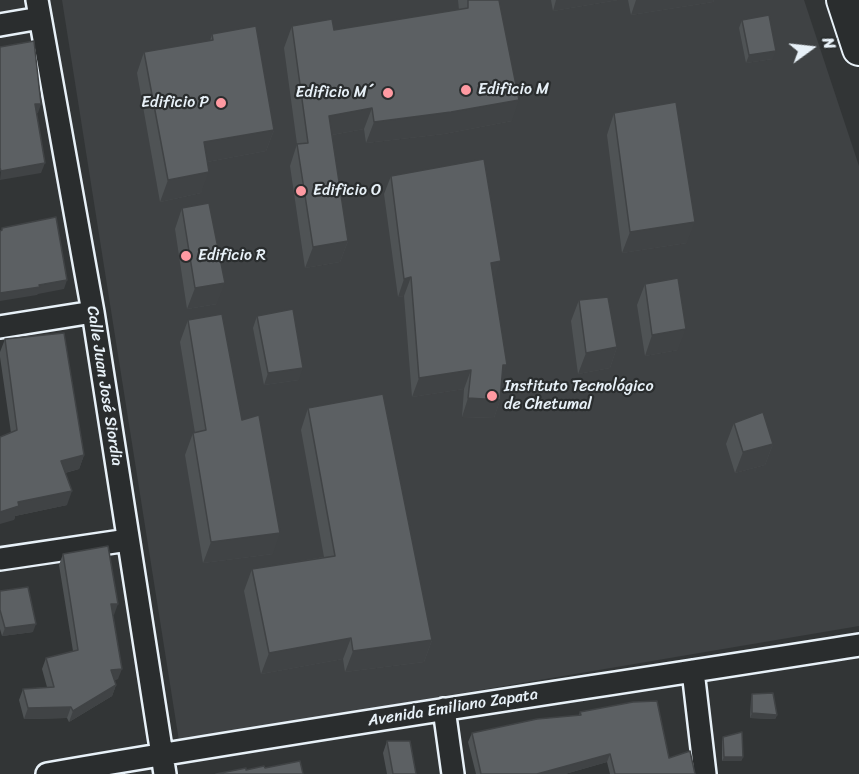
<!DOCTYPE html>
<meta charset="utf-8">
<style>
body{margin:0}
#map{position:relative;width:859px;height:774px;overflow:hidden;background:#323536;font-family:Sriracha,sans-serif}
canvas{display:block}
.north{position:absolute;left:781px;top:18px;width:60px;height:60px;-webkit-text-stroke:4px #2a2d2e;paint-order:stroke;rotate:75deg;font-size:16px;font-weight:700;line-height:24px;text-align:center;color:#e8f1f8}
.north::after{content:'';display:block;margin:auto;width:21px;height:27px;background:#e8f1f8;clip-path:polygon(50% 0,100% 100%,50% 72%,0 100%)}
</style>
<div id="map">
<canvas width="859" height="774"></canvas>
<div class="north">N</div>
</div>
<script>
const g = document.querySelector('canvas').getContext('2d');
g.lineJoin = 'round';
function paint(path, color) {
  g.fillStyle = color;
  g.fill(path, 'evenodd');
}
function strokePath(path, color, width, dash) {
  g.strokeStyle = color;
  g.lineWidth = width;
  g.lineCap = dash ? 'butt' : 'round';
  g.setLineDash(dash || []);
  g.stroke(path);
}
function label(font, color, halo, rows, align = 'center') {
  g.font = font + ' Sriracha,sans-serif';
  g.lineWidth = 4.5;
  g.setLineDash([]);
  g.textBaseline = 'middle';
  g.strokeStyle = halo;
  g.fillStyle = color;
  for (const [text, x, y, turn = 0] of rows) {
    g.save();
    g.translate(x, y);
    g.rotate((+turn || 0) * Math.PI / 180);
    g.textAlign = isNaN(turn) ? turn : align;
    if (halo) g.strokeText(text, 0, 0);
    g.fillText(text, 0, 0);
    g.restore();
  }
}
const built = new Path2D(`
 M62 0H804L859 166V626L179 741Z`);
const street = new Path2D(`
 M37 0 93 312 165 774
 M0 25 40 18
 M0 327 93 312
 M0 559 128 540
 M693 671 705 774
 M444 709 453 774
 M47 774C317 727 588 688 859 645`);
const primary = new Path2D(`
 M843 0 859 49`);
const wall = new Path2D(`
 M458 0H499L512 121 444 134 366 143 364 129 332 135 348 241 340 262 305 268 290 166 297 144 284 48 292 26 334 30 459 10Z
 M551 0H618L553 11Z
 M628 0H714L713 2 631 15Z
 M742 20 773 59 746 63 739 28Z
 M212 34 274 130 266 151 207 162 201 193 160 202 137 73 144 52 210 41Z
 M614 113 687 243 622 253 607 135Z
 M391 176 494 279 493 280 502 377 500 400 494 418 462 417 464 389 412 397 404 296 398 297 384 194Z
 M182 208 217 304 187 309 175 229Z
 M645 284 678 350 645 356 637 305Z
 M579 300 617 347 610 368 578 374 571 321Z
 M257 316 299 380 264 385 253 328Z
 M188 320 242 420 273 554 203 563 185 455 193 433H195L180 342Z
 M5 339 84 455 79 469 65 473 67 505 15 516 14 520 11 433 0 357V352Z
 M308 408 432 640 424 662 345 672 343 659 261 674 244 591 252 569 324 557 301 430Z
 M734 423 773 444 765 465 735 473 726 444Z
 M63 554 114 615H113L118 679 114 680 116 685 112 696 69 722 67 718 24 719 19 700 23 689 47 687 42 669 46 658 73 651 59 565Z
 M0 591 33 632 2 636 0 629Z
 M752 694 777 715 775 719 750 718 751 699Z
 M580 712 669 758 695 774H610L607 762 565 774H476L468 742 472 733 579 715Z
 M723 737 743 757 741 761H722V741Z
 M387 741 416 774H387L383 753Z`);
const shadedWall = new Path2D(`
 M556 0H618L553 11Z
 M636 0H714L713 2 631 15Z
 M776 51 773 59 746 63 749 55Z
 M519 100 512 121 444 134 366 143 374 122Z
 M35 104H41L38 113 32 114Z
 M372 108 364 129 321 137 329 116Z
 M274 130 266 151 196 164 204 142Z
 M45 163 41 173 0 180 1 171Z
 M209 172 201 193 160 202 168 180Z
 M695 222 687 243 622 253 630 232Z
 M348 241 340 262 305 268 313 247Z
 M501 261 494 279 484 281 491 263Z
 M411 277 404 296 398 297 404 279Z
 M67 280 64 289 38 294 37 295 0 301V293Z
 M225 283 217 304 187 309 195 288Z
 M686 329 678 350 645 356 652 335Z
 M617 347 610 368 578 374 586 353Z
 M503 365H507L500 383Z
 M303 368 299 380 264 385 268 373Z
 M471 370 464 389 412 397 419 378Z
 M468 398 500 400 494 418 462 417Z
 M773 444 765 465 735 473 743 452Z
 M84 455 79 469 56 475 61 461Z
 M72 491 67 505 15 516 14 520 0 524V512L18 502Z
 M280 533 273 554 203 563 211 542Z
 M111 604H118L114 615H107Z
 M36 624 33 632 2 636 5 628Z
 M351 638 343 659 261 674 269 653Z
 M432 640 424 662 345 672 353 651Z
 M122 669 118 679 107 681 111 670Z
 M116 685 112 696 69 722 73 711Z
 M71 707 67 718 24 719 28 708Z
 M752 713 777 715 775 719 750 718Z
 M610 754 607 762 565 774H537Z
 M724 757H743L741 761H722Z`);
const building = new Path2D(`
 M468 0H499L519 100 451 112 374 122 372 108 329 116 348 241 313 247 297 144 308 143 292 26 332 19 334 30 468 8Z
 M769 15 776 51 749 55 742 20Z
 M256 26 274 130 204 142 209 172 168 180 144 52 213 40 212 34Z
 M34 41 41 104H35L45 163 1 171 0 168V47Z
 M676 102 695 222 630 232 614 113Z
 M484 159 501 261 491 263 507 365H503L500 400 468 398 471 370 419 378 411 277 404 279 391 176Z
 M209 203 225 283 195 288 182 208Z
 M56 217 67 280 39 285 40 287 0 293V231L2 230V228Z
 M678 278 686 329 652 335 645 284Z
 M608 297 617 347 586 353 579 300Z
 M293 309 303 368 268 373 257 316Z
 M222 314 242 420 259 415 280 533 211 542 193 433 206 430 188 320Z
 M64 333 84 455 61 461 72 491 18 502 19 506 0 512V437L17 430 5 339Z
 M383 394 432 640 353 651 351 638 269 653 252 569 335 556 308 408Z
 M763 412 773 444 743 452 734 423Z
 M108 546 118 604H111L122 669 111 670 116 685 73 711 71 707 28 708 23 689 54 687 46 658 78 650 63 554Z
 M28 587 36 624 5 628 0 610V591Z
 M773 693 777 715 752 713V694Z
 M657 701 669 758 690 751 695 774H615L610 754 537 774H481L472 733 537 719 581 715 580 712 633 702Z
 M742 732 743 757H724L723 737Z
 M387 741H410L416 774H393Z
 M300 761 303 774H216L246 768V770L264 766 265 768Z`);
const markers = [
 [466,90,6,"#ff9aa2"],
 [388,93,6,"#ff9aa2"],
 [221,103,6,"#ff9aa2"],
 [301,191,6,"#ff9aa2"],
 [186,256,6,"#ff9aa2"],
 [492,396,6,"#ff9aa2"]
];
const poiNames = [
 ["Edificio M",478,90],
 ["Edificio M´",376,93,"right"],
 ["Edificio P",209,103,"right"],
 ["Edificio O",313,191],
 ["Edificio R",198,256],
 ["Instituto Tecnológico",504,387],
 ["de Chetumal",504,405]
];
const streetNames = [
 ["Calle Juan José Siordia",104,386,81],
 ["Avenida Emiliano Zapata",453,708,-9]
];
paint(built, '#3f4244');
strokePath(street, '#e8f1f8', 26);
strokePath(primary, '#e8f1f8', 36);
strokePath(street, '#2a2d2e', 21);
strokePath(primary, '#2a2d2e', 32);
paint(wall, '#4f5355');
paint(shadedWall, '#404345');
paint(building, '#5c6063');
strokePath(building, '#404345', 1.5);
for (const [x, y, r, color] of markers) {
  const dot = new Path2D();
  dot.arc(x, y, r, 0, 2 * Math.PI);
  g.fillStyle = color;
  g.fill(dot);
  strokePath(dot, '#2a2d2e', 2);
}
label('16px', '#e8f1f8', '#2a2d2e', poiNames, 'left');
label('16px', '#e8f1f8', '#2a2d2e', streetNames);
</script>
